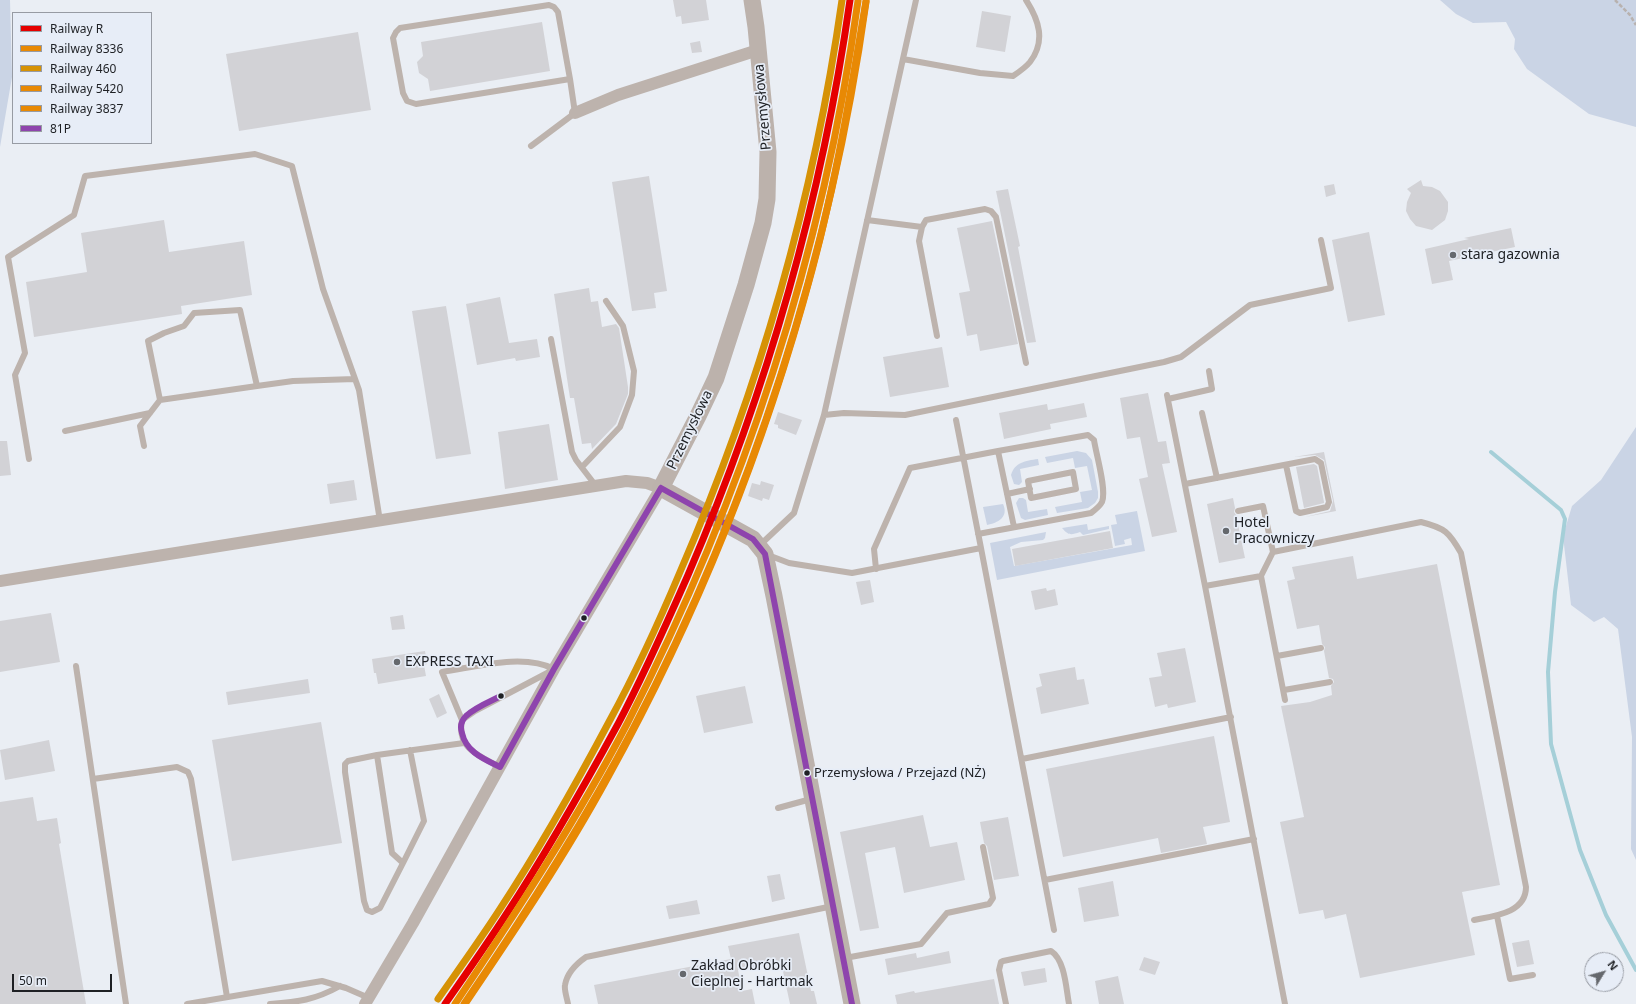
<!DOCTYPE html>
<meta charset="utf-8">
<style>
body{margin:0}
#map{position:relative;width:1636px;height:1004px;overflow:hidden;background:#eaeef4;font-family:"Noto Sans",sans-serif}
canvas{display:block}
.legend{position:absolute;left:12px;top:12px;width:140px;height:132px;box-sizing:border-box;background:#e7edf7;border:1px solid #979ba3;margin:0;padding:5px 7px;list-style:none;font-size:12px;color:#1e2024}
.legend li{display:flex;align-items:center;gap:8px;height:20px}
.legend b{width:20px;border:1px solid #979ba3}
.north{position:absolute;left:1584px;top:952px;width:40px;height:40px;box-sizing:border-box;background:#e7edf7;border:1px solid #979ba3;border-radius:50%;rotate:53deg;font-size:11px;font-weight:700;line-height:16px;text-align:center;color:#1e2024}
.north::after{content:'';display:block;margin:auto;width:14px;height:18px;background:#65686d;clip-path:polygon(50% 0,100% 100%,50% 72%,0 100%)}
.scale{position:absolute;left:12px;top:974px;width:100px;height:18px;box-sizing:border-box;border:2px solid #1e2024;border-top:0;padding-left:5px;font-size:12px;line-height:14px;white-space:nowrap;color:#1e2024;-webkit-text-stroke:3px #e7edf7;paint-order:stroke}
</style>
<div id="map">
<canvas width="1636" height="1004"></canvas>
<ul class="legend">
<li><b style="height:5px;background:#e50000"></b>Railway R</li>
<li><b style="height:5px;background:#e88904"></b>Railway 8336</li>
<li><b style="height:5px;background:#d69205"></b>Railway 460</li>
<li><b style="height:5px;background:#e88904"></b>Railway 5420</li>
<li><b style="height:5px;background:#e88904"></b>Railway 3837</li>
<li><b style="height:5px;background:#8e44ad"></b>81P</li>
</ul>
<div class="north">N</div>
<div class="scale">50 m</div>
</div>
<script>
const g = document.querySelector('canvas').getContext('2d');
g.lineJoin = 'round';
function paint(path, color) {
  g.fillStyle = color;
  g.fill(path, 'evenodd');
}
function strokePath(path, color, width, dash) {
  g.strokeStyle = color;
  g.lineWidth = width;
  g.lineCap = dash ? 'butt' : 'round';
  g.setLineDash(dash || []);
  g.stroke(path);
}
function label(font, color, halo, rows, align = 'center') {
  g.font = font + ' "Noto Sans",sans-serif';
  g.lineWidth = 3.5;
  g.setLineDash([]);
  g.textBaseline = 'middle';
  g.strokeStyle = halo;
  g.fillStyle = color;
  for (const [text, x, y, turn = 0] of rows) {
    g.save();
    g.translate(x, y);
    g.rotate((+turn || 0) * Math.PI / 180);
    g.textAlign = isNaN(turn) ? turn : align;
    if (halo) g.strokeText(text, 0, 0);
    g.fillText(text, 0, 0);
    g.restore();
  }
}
const green = new Path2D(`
 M0 0H10L12 77 0 147Z
 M1440 0H1636V127L1589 114 1527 69 1514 49 1515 39 1506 22 1473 23 1456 14Z
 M1636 427V860L1631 849 1632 737 1618 629 1604 617 1594 622 1571 605 1563 536 1572 506 1601 480Z
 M1077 451 1086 453 1092 460 1098 492V498L1095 503 1088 508 1057 513 1055 507 1082 502 1080 492 1092 490 1087 466 1075 468 1073 458 1047 463 1045 457Z
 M1038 459 1039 465 1020 469 1022 482 1019 485 1014 484 1011 475C1015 462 1025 461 1038 459Z
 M1019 498H1023L1026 500 1028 512 1047 509 1048 515 1025 520 1021 518 1016 503Z
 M1003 504C1009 517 998 523 987 525L983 507Z
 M1137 511 1145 551 997 580 990 543 1046 532 1045 538 1043 540 1021 542 1010 547 1014 566 1132 545 1131 538 1124 540 1125 544 1115 546 1111 525 1117 524 1115 515Z
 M1087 524 1088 530 1109 526V529L1083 535 1080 532C1071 535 1069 536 1062 528Z`);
const stream = new Path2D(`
 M1491 452 1561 510 1565 519 1555 592 1548 672 1551 744 1580 850 1606 915 1636 970`);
const building = new Path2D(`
 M673 0H706L709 20 682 24 681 16 676 17Z
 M982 11 1011 16 1005 52 976 47Z
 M542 22 550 71 430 91 428 79 419 73 417 62 423 56 421 42Z
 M358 32 371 110 239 131 226 54Z
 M700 41 702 52 692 53 690 43Z
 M649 176 667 291 654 293 656 308 632 311 612 182Z
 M1421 180 1423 186 1432 187 1440 191 1448 202V211L1445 220 1432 230 1416 226 1410 219 1406 211 1407 202 1411 193 1407 189Z
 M1334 184 1336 194 1326 197 1324 186Z
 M1008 189 1020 246 1018 247 1036 342 1027 343 996 191Z
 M164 220 169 252 244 241 252 295 181 306 182 314 34 337 26 282 87 272 81 233Z
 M992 221 1018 344 980 351 977 334 967 336 959 293 970 291 957 228Z
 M1511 228 1515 247 1449 261 1453 280 1432 284 1425 249 1469 239 1464 238Z
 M1369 232 1385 315 1348 322 1332 240Z
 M589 288 591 302 598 301 602 327 616 324 619 328 628 387V394L616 424 592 449 591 443 582 444 574 398H570L554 294Z
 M500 297 509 343 537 339 540 357 516 361 515 358 477 365 466 304Z
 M446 306 471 454 436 459 412 311Z
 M942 347 949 387 890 397 883 357Z
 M1148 393 1158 442 1166 441 1170 463 1162 464 1177 532 1152 537 1139 479 1148 477 1140 437 1127 439 1120 398Z
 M1084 403 1087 417 1050 424 1051 429 1004 439 999 413 1047 404 1048 410Z
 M778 412 802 420 796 435 778 428V425L774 424Z
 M549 424 558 480 505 489 498 432Z
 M0 441H7L11 475 0 476Z
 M1324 452 1336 511 1305 517 1330 511 1333 501 1324 460 1315 455 1294 457Z
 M1314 464 1317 466 1324 502V503L1304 508 1296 467Z
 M354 480 357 500 330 504 327 484Z
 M761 481 774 485 769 500 763 498 762 501 748 496 752 483 760 485Z
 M1233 498 1235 508 1234 512 1236 515 1245 558 1219 563 1207 504Z
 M1110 531 1113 548 1015 566 1012 549Z
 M1353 556 1357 579 1437 564 1500 885 1462 892 1475 955 1360 978 1346 914 1325 919 1323 910 1299 914 1280 822 1304 817 1281 706 1310 702 1332 695 1331 686 1334 682 1333 679 1329 678 1324 651 1325 647 1322 644 1319 625 1297 629 1287 581 1295 579 1292 567Z
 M870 580 874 602 861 605 856 582Z
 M1046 588 1047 591 1055 589 1058 605 1035 610 1031 591Z
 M51 613 60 662 0 672V621Z
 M403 615 405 629 392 630 390 617Z
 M1185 648 1196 702 1168 708 1167 704 1155 707 1149 678 1162 676 1157 653Z
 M425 651 427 664 424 665 426 676 378 684 376 673H374L372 659Z
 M1075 667 1077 680 1084 679 1089 704 1041 714 1036 688 1042 686 1039 674Z
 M308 679 310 693 228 705 226 692Z
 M745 686 753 723 704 733 696 696Z
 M439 694 447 713 437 718 429 699Z
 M321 722 342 843 232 861 212 740Z
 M1214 736 1230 822 1203 827 1207 844 1161 853 1158 838 1063 857 1046 769Z
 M49 740 55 771 5 780 0 750Z
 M33 797 37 821 57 818 61 843 59 844 86 1004H0V802Z
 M923 815 930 847 957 842 965 880 904 893 895 847 865 853 879 928 860 931 840 832Z
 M1008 817 1019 876 994 880 987 846 984 843 980 822Z
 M780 874 785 899 772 902 767 876Z
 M1113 881 1119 916 1084 922 1078 888Z
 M697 900 700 914 669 919 666 906Z
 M799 933 811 991H814L817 1004H790L781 962 738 970 742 991 752 989 755 1004H598L594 985 731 959 728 946Z
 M1529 940 1534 964 1517 967 1512 943Z
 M949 951 951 963 888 975 885 959 916 953 917 958Z
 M1144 957 1160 962 1155 975 1139 970Z
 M1045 968 1047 982 1024 986 1021 972Z
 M1118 976 1124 1004H1099L1095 981Z
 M994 979 999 1004H897L895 995 914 991 915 993Z`);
const path = new Path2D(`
 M1615 0 1630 15 1636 25`);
const lane = new Path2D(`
 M903 59 980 73 1013 76C1019 72 1026 67 1030 62 1046 41 1039 20 1026 0
 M531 146 575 113 570 79 416 104 407 101 403 93 393 38 396 32 400 28 549 5 554 7 558 12 570 79
 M867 220 922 227
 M937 336 919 241 922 227 926 220 985 209 991 211 996 217 1026 363
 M551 339 572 452 576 460 596 486
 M257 386 160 400 148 341 164 333 184 326 194 313 240 310 257 386 293 381 355 379
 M1167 395 1205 586 1285 1004
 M1168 399 1212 389 1209 371
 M1202 413 1217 478
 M824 415 844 413 905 415 1164 362 1181 357 1250 305 1331 288 1321 240
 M956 420 981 548
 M65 431 150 413
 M144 446 140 426 160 400
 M29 459 15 375 25 353 8 257 74 215 85 176 255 154 292 166 323 289 359 390 380 521
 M582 467 620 427 632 395 634 371 623 326 606 301
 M1073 472 1076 489 1031 498 1028 481Z
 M1185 484 1315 459 1321 463 1329 502 1327 507 1300 513 1296 511 1286 465
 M1007 494 1030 489
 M1238 511 1263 506 1273 552
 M978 534 1091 513C1095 510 1100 506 1102 502 1107 490 1096 454 1094 440L1088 435 998 451 1014 527
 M760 545 794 513 824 415 916 0
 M768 555 789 563 852 573 981 548 1054 930
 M876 569 874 549 910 468 998 451
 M1261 576 1285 700
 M1205 586 1261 576 1273 552 1421 522C1445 528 1449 532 1461 553L1526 887C1526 913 1494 916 1474 920
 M1277 656 1321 648
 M76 666 126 1004
 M1284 690 1330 682
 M462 720 475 711 551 671
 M410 750 424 821 403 863 392 853 377 755 464 743
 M377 755 348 761 345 764V772L364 901 367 910 372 912 380 908 403 863
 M1022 759 1231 717
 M500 767C480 756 456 749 462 720L442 672C476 667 523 653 554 669
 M93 779 177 767 188 772 191 779 227 997
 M778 808 811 799
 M1045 880 1254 839
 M1497 916 1510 979 1533 975
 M845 958 921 944 947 913 989 904 993 898 983 847
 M187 1004 322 981 346 988 369 998
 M270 1004C298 1002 315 1000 340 986
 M568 1004C567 998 564 990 565 985 567 973 576 964 586 957L833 906
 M1006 1004 999 970 1001 962 1003 961 1051 951C1065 960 1066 988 1069 1004`);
const street = new Path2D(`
 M575 113 618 95 758 50
 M0 581 626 481 647 483 661 488 554 669 413 923 365 1004`);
const secondary = new Path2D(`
 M752 0 756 27 768 152 767 199 763 223 746 285 716 378 698 416 661 488 753 539 765 554 774 596 852 1004`);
const bus1 = new Path2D(`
 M661 488 753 539 765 554 852 1004
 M501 696C489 702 476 707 466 716 461 721 460 727 462 733 466 752 484 759 500 767L554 669 661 488`);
const rail1 = new Path2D(`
 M445 1004C466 974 487 944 507 913 547 852 583 788 618 724 644 675 666 625 688 575 767 391 822 198 850 0`);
const rail2 = new Path2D(`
 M455 1004C516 913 576 821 627 724 743 498 823 253 858 1`);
const rail3 = new Path2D(`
 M438 999C459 969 480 940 500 909 540 848 576 784 610 720 636 672 659 622 680 572 759 390 814 197 842 0`);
const rail4 = new Path2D(`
 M464 1004C525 915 583 824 633 729 751 503 831 255 866 2`);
const rail5 = new Path2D(`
 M465 1004C515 930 565 856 608 777 696 618 765 446 812 270 836 181 851 91 866 1`);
const markers = [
 [1453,255,4,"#65686d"],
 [1226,531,4,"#65686d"],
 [584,618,3.5,"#1e2024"],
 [397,662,4,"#65686d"],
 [501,696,3.5,"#1e2024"],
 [807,773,3.5,"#1e2024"],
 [683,974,4,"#65686d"]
];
const busNames = [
 ["Przemysłowa / Przejazd (NŻ)",814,773]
];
const streetNames = [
 ["Przemysłowa",763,107,-95],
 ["Przemysłowa",690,430,-64]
];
const poiNames = [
 ["stara gazownia",1461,255],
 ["Hotel",1234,523],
 ["Pracowniczy",1234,539],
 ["EXPRESS TAXI",405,662],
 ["Zakład Obróbki",691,966],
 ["Cieplnej - Hartmak",691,982]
];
paint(green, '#cad4e5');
strokePath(stream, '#a5cfd8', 4);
paint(building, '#d2d2d6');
strokePath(path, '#b8b2af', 2.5, [4, 2]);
strokePath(lane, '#bdb3ad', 6);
strokePath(street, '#bdb3ad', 12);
strokePath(secondary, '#bcb2ac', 17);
strokePath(bus1, '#8e44ad', 6);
strokePath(rail1, '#e50000', 7);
strokePath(rail2, '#e88904', 7);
strokePath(rail3, '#d69205', 7);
strokePath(rail4, '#e88904', 7);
strokePath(rail5, '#e88904', 7);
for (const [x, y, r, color] of markers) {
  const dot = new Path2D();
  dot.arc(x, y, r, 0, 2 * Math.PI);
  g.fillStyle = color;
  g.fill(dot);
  strokePath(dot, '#e7edf7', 1.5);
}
label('13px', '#1e2024', '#e7edf7', busNames, 'left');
label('14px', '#1e2024', '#e7edf7', streetNames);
label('14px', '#1e2024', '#e7edf7', poiNames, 'left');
</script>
